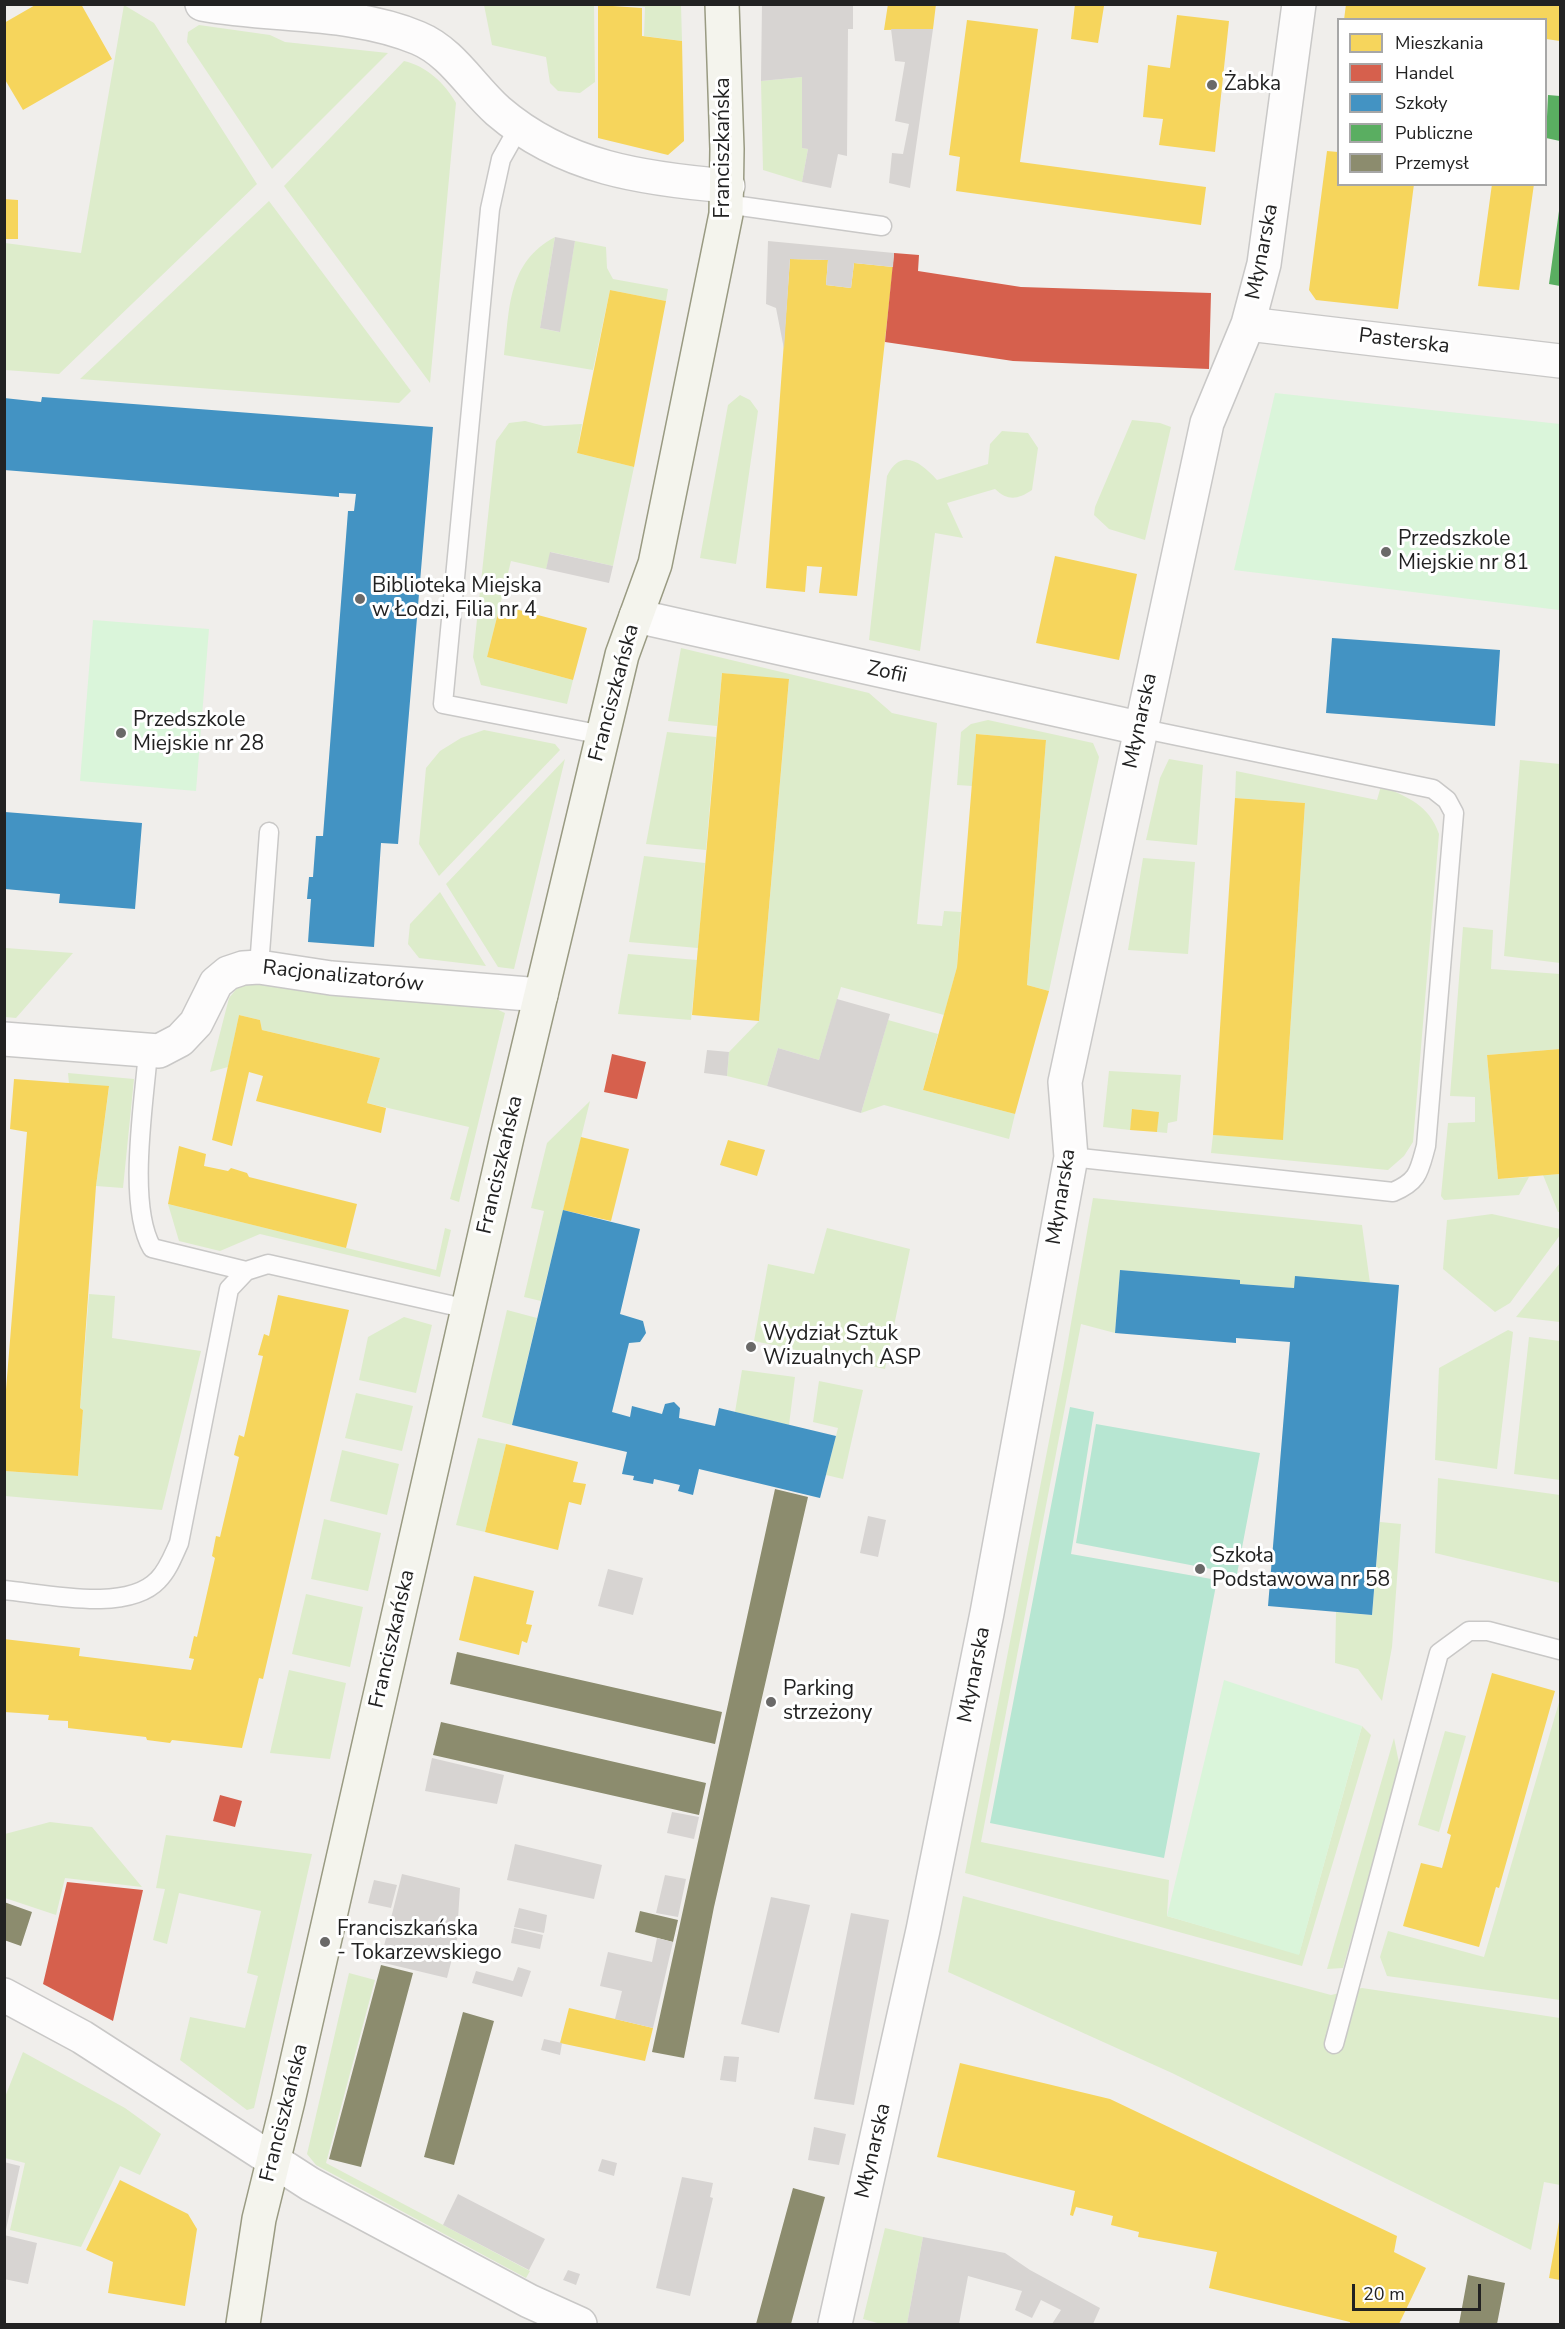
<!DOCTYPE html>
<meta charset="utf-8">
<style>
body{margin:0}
#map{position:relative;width:1565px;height:2329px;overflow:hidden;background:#f0eeeb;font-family:"Nunito Sans",sans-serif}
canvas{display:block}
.frame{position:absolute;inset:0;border:6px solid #222;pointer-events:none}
.legend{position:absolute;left:1337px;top:18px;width:210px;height:168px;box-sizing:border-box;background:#fff;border:2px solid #a7a7a7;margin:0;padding:8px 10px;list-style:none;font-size:18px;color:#222}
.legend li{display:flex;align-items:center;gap:12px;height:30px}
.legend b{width:30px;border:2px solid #a7a7a7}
.scale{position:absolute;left:1352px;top:2284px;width:129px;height:27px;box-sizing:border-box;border:3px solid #222;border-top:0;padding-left:8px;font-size:18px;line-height:21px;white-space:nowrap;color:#222;-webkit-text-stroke:4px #fff;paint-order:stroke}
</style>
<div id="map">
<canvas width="1565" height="2329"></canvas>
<div class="frame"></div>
<ul class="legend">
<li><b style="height:16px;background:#f6d55c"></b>Mieszkania</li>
<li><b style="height:16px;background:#d6604d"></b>Handel</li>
<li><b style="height:16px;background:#4393c3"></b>Szkoły</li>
<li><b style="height:16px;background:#5aae61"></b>Publiczne</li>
<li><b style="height:16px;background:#8c8c6e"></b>Przemysł</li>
</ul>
<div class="scale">20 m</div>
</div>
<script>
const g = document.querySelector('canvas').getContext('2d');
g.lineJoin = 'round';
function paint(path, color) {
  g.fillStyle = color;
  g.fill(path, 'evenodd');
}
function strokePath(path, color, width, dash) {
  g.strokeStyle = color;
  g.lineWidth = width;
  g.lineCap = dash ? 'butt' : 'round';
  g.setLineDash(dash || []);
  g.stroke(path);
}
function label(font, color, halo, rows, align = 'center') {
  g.font = font + ' "Nunito Sans",sans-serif';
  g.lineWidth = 6;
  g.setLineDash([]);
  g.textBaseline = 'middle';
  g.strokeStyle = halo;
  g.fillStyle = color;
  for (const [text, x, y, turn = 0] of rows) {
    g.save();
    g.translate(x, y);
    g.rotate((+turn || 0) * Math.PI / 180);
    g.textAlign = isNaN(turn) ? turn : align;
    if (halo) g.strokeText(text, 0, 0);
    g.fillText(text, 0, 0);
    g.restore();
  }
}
const grass = new Path2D(`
 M124 5 154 23 257 184 59 374 5 370V243L81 253Z
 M484 5H594L595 82 580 93 558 91 550 83 546 57 492 45Z
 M618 5H681L682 41 644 36 645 7Z
 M199 25 270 35 285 42 388 53 272 169 187 42 188 32Z
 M404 61C426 66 445 83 456 103L430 383 284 186Z
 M802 77V148L808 149 802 182 763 170 761 81Z
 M269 201 411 391 399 403 80 379Z
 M555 237 540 328 559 332 575 241 606 247 607 268 613 279 668 289 666 301 610 290 593 370 504 355C510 308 507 263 555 237Z
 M740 395 750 400 758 411 736 564 700 558 728 405Z
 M1132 420 1160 423 1171 427 1145 540 1109 529 1094 515 1095 507Z
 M525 421 544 426 582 424 577 453 634 467 613 566 551 552 546 569 511 561 487 657 573 680 567 704 481 685 473 657 496 441 509 423Z
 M1002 431 1028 433 1038 448 1032 490C1017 500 1008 501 995 489L947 503 963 538 935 533 920 651 869 640 887 476C901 447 921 462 937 480L988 464 990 444Z
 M681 648 869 693 892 713 937 723 917 924 942 926 944 911 961 912 957 967 944 1015 841 987 819 1060 778 1048 767 1086 727 1076 729 1052 759 1021 789 680 722 673 717 726 668 721Z
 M988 720 1093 743 1099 757 1049 991 1027 985 1046 740 976 734 972 786 957 785 961 732 971 724Z
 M484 730 555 744 560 750 439 876 419 844 426 768 440 751 461 738Z
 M667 732 716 737 706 850 646 844Z
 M565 759 514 969 498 967 446 884Z
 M1169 759 1203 765 1197 845 1146 840 1160 778Z
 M1520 760 1560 764V963L1504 956Z
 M1236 771 1377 800 1381 786C1408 797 1429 805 1439 834L1413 1142 1404 1156 1388 1170 1211 1153 1213 1135 1283 1139 1305 803 1235 798Z
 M644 856 705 863 698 948 629 942Z
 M1143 858 1195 862 1188 954 1128 950Z
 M440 892 486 966 419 958 408 944 410 924Z
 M1463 927 1493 930 1491 969 1560 974V1049L1487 1055 1498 1179 1529 1177 1519 1195 1444 1200 1441 1196 1448 1123 1475 1122V1097L1450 1096Z
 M6 948 73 953 16 1018 5 1017Z
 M628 954 697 960 691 1020 618 1014Z
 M252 982 492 1007 505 1013 459 1202 450 1199 469 1127 367 1103 380 1058 262 1030 260 1020 239 1015 228 1067 210 1072 229 998 238 987Z
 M888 1020 938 1034 923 1090 1015 1114 1009 1139 884 1105 861 1113Z
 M1109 1071 1181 1075 1177 1121 1168 1123 1167 1133 1157 1132 1158 1112 1133 1109 1130 1130 1103 1127Z
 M68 1073 134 1079 123 1188 96 1186 109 1087 69 1084Z
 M590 1101 541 1301 524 1297 544 1211 531 1208 547 1143Z
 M1560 1174V1212H1558L1543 1175Z
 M1093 1198 1362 1225 1370 1283 1294 1288 1240 1284V1280L1120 1270 1115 1333 1081 1324 981 1842 1169 1880 1167 1916 1299 1954 1362 1726 1371 1735 1302 1966 965 1873 1063 1369Z
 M168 1204 436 1270 445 1228 451 1230 440 1277 260 1234 220 1251 179 1241Z
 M1492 1214 1560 1229V1235L1510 1303 1495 1312 1443 1269 1447 1220Z
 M827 1228 910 1249 885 1369 754 1341 768 1264 814 1274Z
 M1560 1263V1322L1516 1317Z
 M89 1294 115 1296 112 1338 201 1351 162 1510 5 1496 4 1471 78 1476 83 1410 80 1408Z
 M507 1310 537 1318 512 1425 482 1417Z
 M404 1317 432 1325 416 1393 359 1380 368 1337Z
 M1508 1330 1513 1332 1497 1469 1435 1460 1439 1368Z
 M1529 1337 1560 1341V1480L1514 1474Z
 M742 1370 795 1377 789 1425 735 1412Z
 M819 1381 863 1390 843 1479 826 1475 838 1428 813 1422Z
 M356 1393 413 1406 402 1451 345 1438Z
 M478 1438 506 1444 485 1532 456 1525Z
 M342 1450 399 1464 387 1515 330 1501Z
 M1438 1478 1560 1495V1583L1435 1553Z
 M324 1519 381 1533 368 1591 311 1579Z
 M1380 1522 1401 1524 1392 1647 1382 1701 1358 1669 1335 1663 1336 1612 1372 1615Z
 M306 1594 363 1607 350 1667 292 1654Z
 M289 1670 346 1683 330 1759 270 1753Z
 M1560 1699V2000L1387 1976 1380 1957 1388 1931 1484 1957Z
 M1445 1731 1466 1736 1439 1832 1418 1825Z
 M1394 1738 1400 1768 1343 1968 1327 1969Z
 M50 1822 92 1827 142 1887 65 1878 56 1915 5 1898V1834Z
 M166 1835 312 1854 254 2108 247 2110 180 2060 190 2017 245 2028 258 1976 247 1973 261 1911 179 1893 167 1944 153 1940 165 1889 156 1888Z
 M963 1896 1331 1995 1362 1988 1560 2018V2185L1544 2182 1531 2250 1172 2073 948 1972Z
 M349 1973 375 1980 326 2163 530 2271 526 2278 316 2165 307 2154Z
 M23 2052 125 2108 161 2134 140 2175 120 2166 81 2247 10 2230 25 2163 5 2158V2097Z
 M885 2228 923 2237 907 2324H881L863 2319Z`);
const park = new Path2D(`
 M1275 393 1560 424 1559 610 1234 570Z
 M93 620 209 629 196 791 80 781Z
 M1224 1680 1362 1726 1299 1955 1167 1916Z`);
const pitch = new Path2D(`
 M1070 1407 1094 1412 1071 1554 1217 1580 1164 1858 990 1823Z
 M1096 1424 1260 1453 1237 1574 1076 1543Z`);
const homes = new Path2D(`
 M37 4H81L112 59 23 110 4 78V23Z
 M888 4H936L933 29 884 30Z
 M1075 4 1104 6 1098 43 1071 39Z
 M1346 4H1560V41L1546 39V20H1344Z
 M598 5 642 8V36L682 41 684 141 668 155 598 138Z
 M1177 15 1229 21 1215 152 1159 145 1163 119 1143 117 1148 65 1170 68Z
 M967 20 1038 29 1020 162 1206 187 1201 225 956 191 960 157 949 155Z
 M1327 151 1338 152V184H1414L1398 309 1316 300 1309 290Z
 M1492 184H1534L1519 290 1478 286Z
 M4 199 18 200V239H4Z
 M790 259 828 260 826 285 851 288 854 263 893 267 857 596 819 593 822 567 807 566 805 592 766 588Z
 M610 290 666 301 634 467 577 453Z
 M1055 556 1137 574 1119 660 1036 643Z
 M500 605 587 628 573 680 487 657Z
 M722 673 789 679 759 1021 692 1015Z
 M976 734 1046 740 1027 985 1049 991 1015 1114 923 1090 957 967Z
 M1235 798 1305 803 1283 1140 1213 1135Z
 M239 1015 260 1020 262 1030 380 1058 367 1103 386 1108 381 1133 256 1101 263 1076 249 1072 232 1146 212 1140Z
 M1560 1049V1174L1498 1179 1487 1055Z
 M14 1079 109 1086 96 1186 80 1408 83 1410 78 1476 4 1471V1414L27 1132 10 1129Z
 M1132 1109 1159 1112 1157 1132 1130 1130Z
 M581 1137 629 1149 611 1221 563 1210Z
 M728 1140 765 1150 757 1176 720 1165Z
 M179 1146 206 1154 204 1166 228 1171 231 1168 247 1173 249 1177 357 1204 346 1248 168 1204Z
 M278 1295 349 1310 263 1679 259 1678 242 1748 172 1740 170 1743 147 1740 146 1737 68 1728V1721L48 1720 49 1715 4 1712V1639L80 1648 79 1656 191 1670 194 1659 189 1658 194 1636 197 1637 215 1558 212 1556 216 1536 220 1537 239 1457 234 1455 239 1435 244 1437 263 1356 258 1355 264 1334 269 1336Z
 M506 1444 578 1462 573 1482 586 1484 581 1505 569 1502 558 1550 485 1532Z
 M474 1576 534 1591 526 1624 532 1625 527 1643 522 1641 519 1655 459 1640Z
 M1492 1673 1555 1691 1499 1888 1496 1887 1479 1947 1403 1926 1421 1863 1442 1868 1451 1835 1447 1833Z
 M569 2008 653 2028 645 2061 560 2043Z
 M960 2063 1110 2099 1397 2236 1394 2252 1426 2268 1399 2324H1350V2322L1209 2288 1217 2252 1138 2237 1139 2232 1111 2225 1113 2216 1076 2207 1073 2216 1070 2215 1075 2191 937 2157Z
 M120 2180 188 2214 197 2229 185 2306 108 2293 113 2262 86 2250Z
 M1559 2222 1560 2223V2280L1549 2278Z`);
const shops = new Path2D(`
 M894 253 919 255 918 271 1021 287 1211 293 1209 369 1013 361 885 342Z
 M612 1054 646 1062 637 1099 604 1092Z
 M220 1795 242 1801 235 1827 213 1821Z
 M67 1882 143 1890 113 2021 43 1984Z`);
const schools = new Path2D(`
 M42 397 433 427 398 844 381 843 374 947 308 942 311 899H307L309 877H313L316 836H323L348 511H354L356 494 339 493V497L4 470V398L41 402Z
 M1332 638 1500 650 1495 726 1326 713Z
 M5 812 142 823 135 909 59 903 60 894 5 889Z
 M563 1210 640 1229 620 1314 643 1321 646 1333 640 1342 629 1343 612 1412 630 1417 632 1406 662 1414 665 1404 674 1402 680 1408 679 1418 715 1426 719 1408 836 1436 820 1498 699 1469 693 1495 678 1491 680 1485 654 1479 653 1484 633 1480 634 1476 622 1474 627 1452 512 1425Z
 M1120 1270 1240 1280V1284L1294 1288 1295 1276 1399 1285 1372 1615 1268 1606 1290 1342 1236 1338V1343L1115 1333Z`);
const public = new Path2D(`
 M1548 95 1560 96V141L1546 138Z
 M1559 211 1560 212V286L1549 284Z`);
const industry = new Path2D(`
 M775 1489 808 1497 714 1907 684 2058 652 2052Z
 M457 1652 722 1712 715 1744 450 1684Z
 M441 1722 706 1783 699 1815 433 1755Z
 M4 1902 32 1912 21 1946 4 1940Z
 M640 1911 678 1920 673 1942 635 1932Z
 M381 1965 413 1973 361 2167 329 2159Z
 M463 2012 494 2021 454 2165 424 2157Z
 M793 2188 825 2197 791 2324H756Z
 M1468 2275 1505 2283 1497 2324H1459Z`);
const building = new Path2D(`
 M762 4H853V29H848L847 156 838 154 831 188 802 182 808 149 802 148V77L761 81Z
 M891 29H933L910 188 889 183 892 153 903 154 909 124 895 121 905 62 895 61Z
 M555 237 575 241 560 332 540 328Z
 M768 241 894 253 893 267 854 263 851 288 826 285 828 260 790 259 784 349 776 308 766 304Z
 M550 552 613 566 609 583 546 569Z
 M837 999 890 1014 861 1113 767 1086 778 1048 819 1060Z
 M707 1050 729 1052 727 1076 704 1073Z
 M868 1516 886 1520 878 1557 860 1553Z
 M608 1569 643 1578 633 1615 598 1606Z
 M432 1758 504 1775 497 1804 425 1791Z
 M672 1812 699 1817 694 1839 667 1833Z
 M515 1844 602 1865 594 1899 507 1880Z
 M402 1874 460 1888 458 1919 462 1920 447 1978 380 1962Z
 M665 1875 686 1879 678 1917 656 1913Z
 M374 1880 397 1885 391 1908 368 1903Z
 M771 1897 810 1905 779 2033 741 2024Z
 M519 1908 547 1915 544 1933 514 1927Z
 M851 1913 889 1920 854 2105 814 2099Z
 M514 1928 543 1935 540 1949 511 1943Z
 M657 1938 673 1942 653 2028 615 2019 622 1991 600 1986 608 1952 652 1962Z
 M518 1967 531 1971 522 1997 472 1983 476 1971 513 1981Z
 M544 2039 562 2043 560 2055 541 2050Z
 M724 2056 739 2057 736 2082 720 2080Z
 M814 2127 846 2134 839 2165 808 2160Z
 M602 2159 617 2163 614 2176 598 2171Z
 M4 2162 20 2166 5 2234H4Z
 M682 2177 713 2183 710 2197 713 2198 690 2296 656 2288Z
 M458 2194 545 2239 529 2270 443 2225Z
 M4 2235 37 2243 28 2284 4 2279Z
 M923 2237 1005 2253 1030 2270 1100 2308 1093 2324H1052L1061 2310 1041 2300 1032 2318 1015 2310 1022 2291 968 2276 959 2324H907Z
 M568 2270 580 2274 576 2285 563 2280Z`);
const lane = new Path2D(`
 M519 127 501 159 490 209 443 704 603 735
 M726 204 882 226
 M259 967 269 832
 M148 1052C144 1103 127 1205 152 1248L246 1271
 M1071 1157 1393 1192C1419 1181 1419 1171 1426 1146L1454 813 1447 800 1433 789 1139 728
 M4 1590C46 1594 127 1613 158 1580 168 1570 173 1556 179 1543L229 1289 246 1271 268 1264 468 1309
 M1334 2044 1439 1653 1469 1631H1488L1560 1650`);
const street = new Path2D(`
 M202 4C273 17 351 10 418 38 452 52 471 87 498 111 564 168 644 179 728 186
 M1248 324 1560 361
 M636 616 1139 728
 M4 1039 159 1051 180 1040 196 1023 216 983 228 973 243 968 259 967 331 978 541 995
 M4 1995 82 2037 310 2184 529 2301 580 2324
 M835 2324 923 1930 987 1613 1071 1157 1065 1082 1207 423 1248 324 1264 264 1299 4`);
const secondary = new Path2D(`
 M243 2324 259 2219 288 2101 507 1137 622 655 655 564 726 214 727 149 722 4`);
const markers = [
 [1212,85,6,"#6a6968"],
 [1386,552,6,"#6a6968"],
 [360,599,6,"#6a6968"],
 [121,733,6,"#6a6968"],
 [751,1347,6,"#6a6968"],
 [1200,1569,6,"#6a6968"],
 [771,1702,6,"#6a6968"],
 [325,1942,6,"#6a6968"]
];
const poiNames = [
 ["Żabka",1224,85],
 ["Przedszkole",1398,540],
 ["Miejskie nr 81",1398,564],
 ["Biblioteka Miejska",372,587],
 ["w Łodzi, Filia nr 4",372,611],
 ["Przedszkole",133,721],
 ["Miejskie nr 28",133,745],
 ["Wydział Sztuk",763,1335],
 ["Wizualnych ASP",763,1359],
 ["Szkoła",1212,1557],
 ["Podstawowa nr 58",1212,1581],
 ["Parking",783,1690],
 ["strzeżony",783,1714],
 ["Franciszkańska",337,1930],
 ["- Tokarzewskiego",337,1954]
];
const streetNames = [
 ["Franciszkańska",724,148,-90],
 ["Młynarska",1263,252,-79],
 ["Pasterska",1404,342,7],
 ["Zofii",887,673,12],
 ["Franciszkańska",615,693,-75],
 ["Młynarska",1141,721,-78],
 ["Racjonalizatorów",343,977,6],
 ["Franciszkańska",501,1165,-77],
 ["Młynarska",1062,1197,-81],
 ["Franciszkańska",393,1639,-77],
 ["Młynarska",975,1675,-79],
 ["Franciszkańska",285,2113,-76],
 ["Młynarska",874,2151,-77]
];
paint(grass, '#ddeccb');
paint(park, '#daf5da');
paint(pitch, '#b7e6d2');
paint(homes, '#f6d55c');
paint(shops, '#d6604d');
paint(schools, '#4393c3');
paint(public, '#5aae61');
paint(industry, '#8c8c6e');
paint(building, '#d7d4d2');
strokePath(lane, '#c9c8c7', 21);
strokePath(street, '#c9c8c7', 36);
strokePath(secondary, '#999a82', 36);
strokePath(lane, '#fdfcfc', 18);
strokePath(street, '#fdfcfc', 33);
strokePath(secondary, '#f4f4ed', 33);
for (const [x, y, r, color] of markers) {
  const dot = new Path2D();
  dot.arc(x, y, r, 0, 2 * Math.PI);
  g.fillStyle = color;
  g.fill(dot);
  strokePath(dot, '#fff', 2);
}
label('21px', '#222', '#fff', poiNames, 'left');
label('21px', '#222', '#fff', streetNames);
</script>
